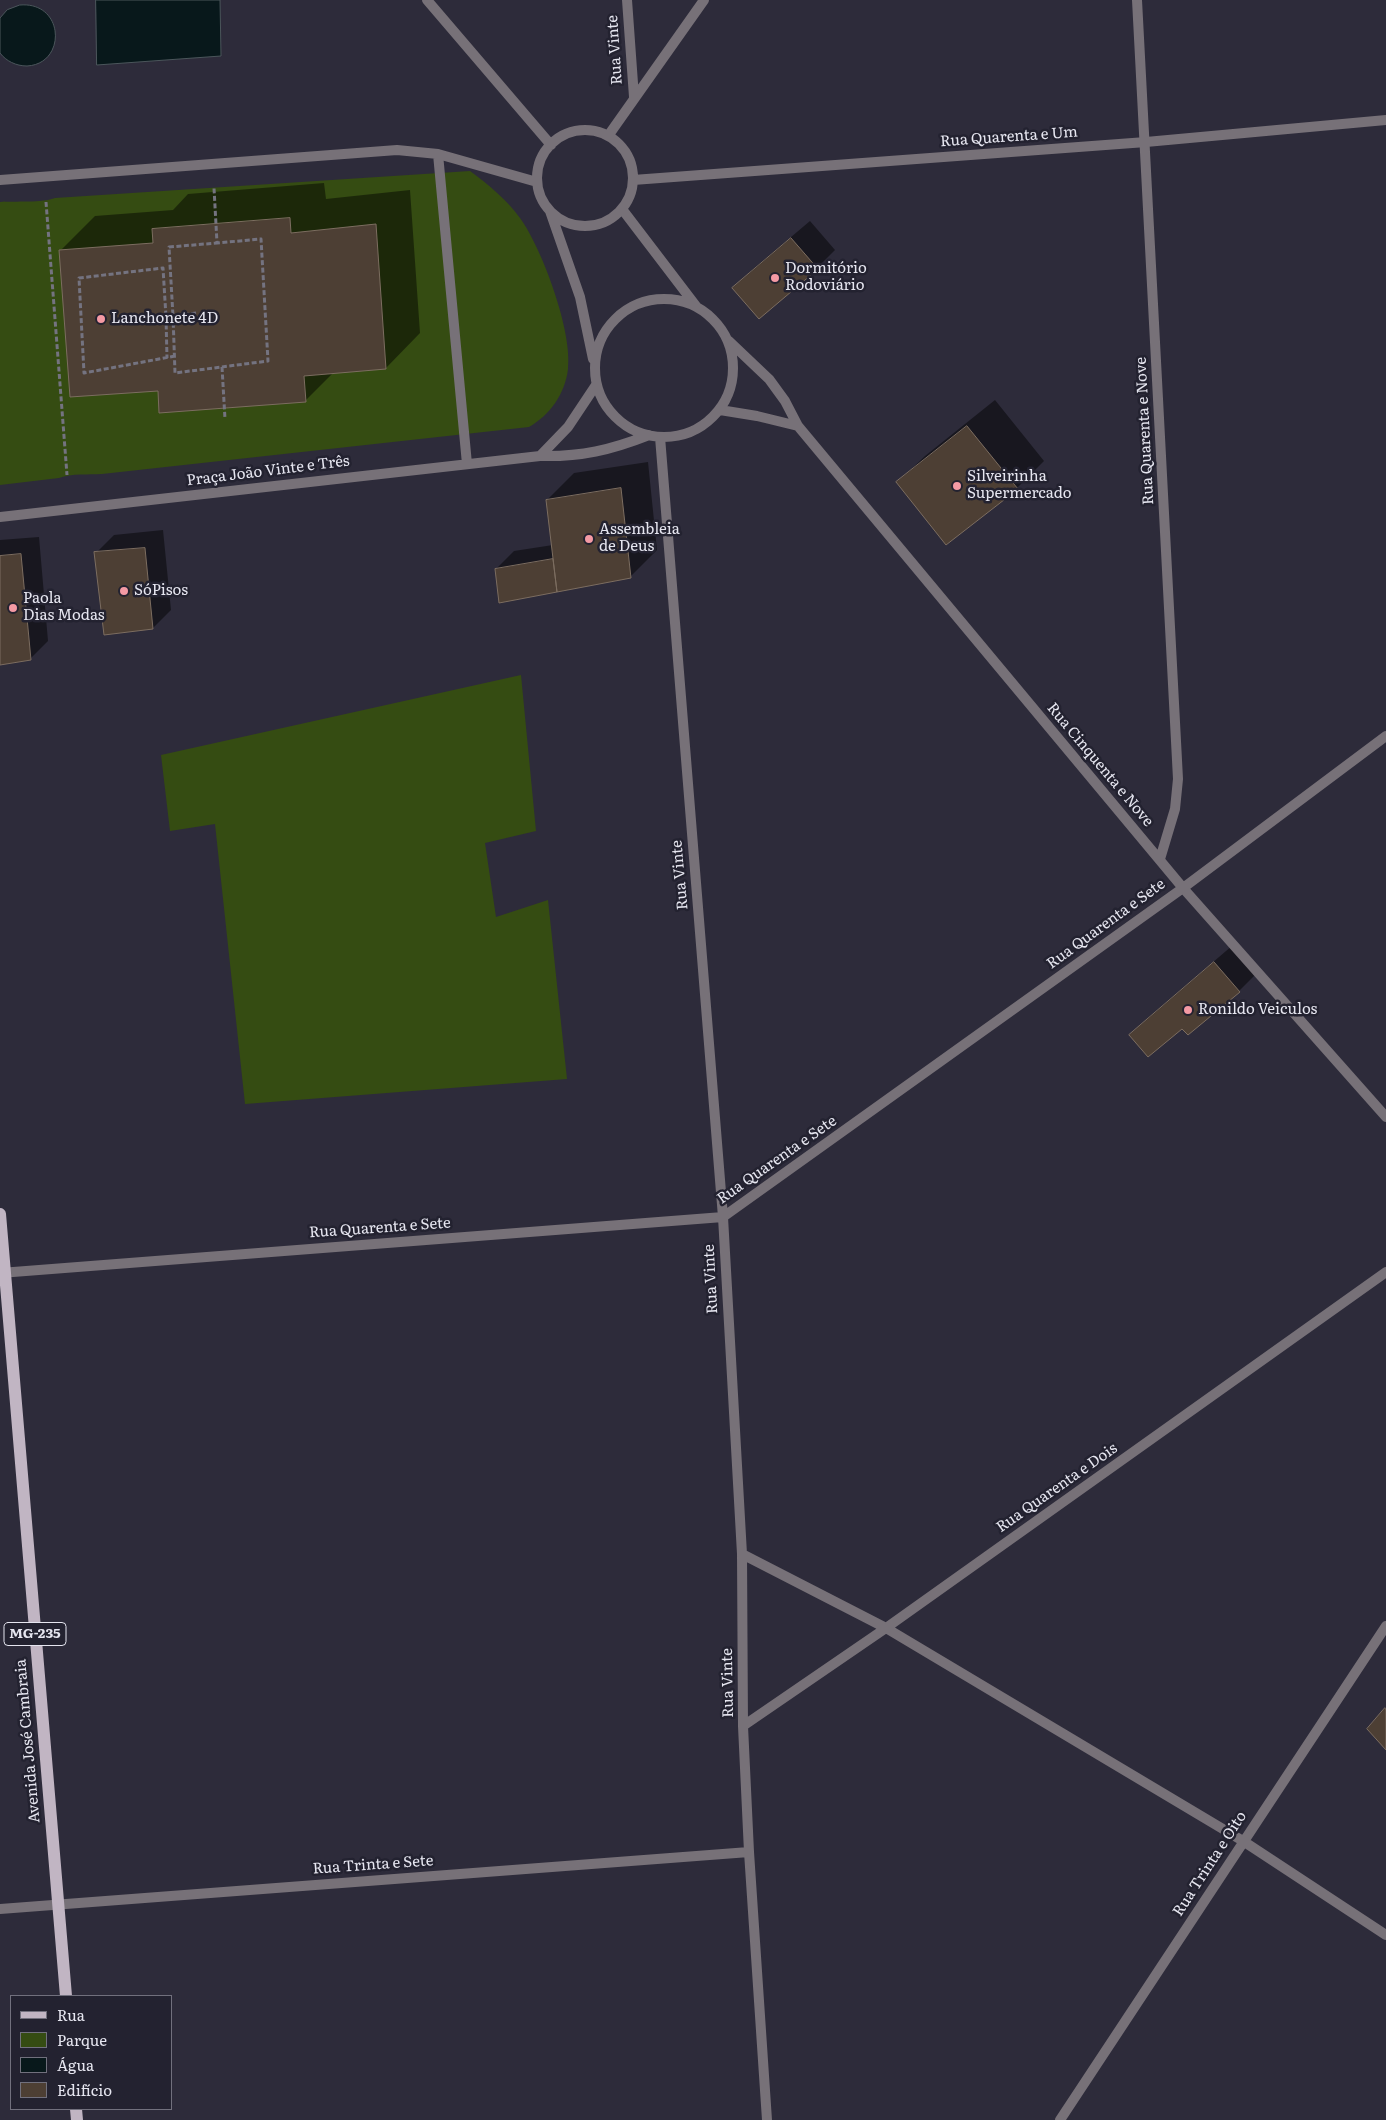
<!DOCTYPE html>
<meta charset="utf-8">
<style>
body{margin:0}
#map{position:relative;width:1386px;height:2120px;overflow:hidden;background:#2d2b3a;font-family:Literata,serif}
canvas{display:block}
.legend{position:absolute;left:10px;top:1995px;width:162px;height:115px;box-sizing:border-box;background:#232230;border:1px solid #71707d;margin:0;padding:6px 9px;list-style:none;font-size:15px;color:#e6e6f0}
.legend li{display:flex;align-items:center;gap:10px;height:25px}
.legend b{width:25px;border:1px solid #71707d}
</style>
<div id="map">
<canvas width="1386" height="2120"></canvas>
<ul class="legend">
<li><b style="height:6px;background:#c1b5c3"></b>Rua</li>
<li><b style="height:14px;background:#354c12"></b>Parque</li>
<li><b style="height:14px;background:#08181b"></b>Água</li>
<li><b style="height:14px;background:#4d3f34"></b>Edifício</li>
</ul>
</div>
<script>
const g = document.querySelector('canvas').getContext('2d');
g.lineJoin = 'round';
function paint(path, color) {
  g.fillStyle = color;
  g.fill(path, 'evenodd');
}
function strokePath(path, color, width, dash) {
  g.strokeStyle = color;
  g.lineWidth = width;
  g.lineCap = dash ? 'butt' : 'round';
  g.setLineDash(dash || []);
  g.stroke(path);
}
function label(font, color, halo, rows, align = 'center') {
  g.font = font + ' Literata,serif';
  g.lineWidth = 5;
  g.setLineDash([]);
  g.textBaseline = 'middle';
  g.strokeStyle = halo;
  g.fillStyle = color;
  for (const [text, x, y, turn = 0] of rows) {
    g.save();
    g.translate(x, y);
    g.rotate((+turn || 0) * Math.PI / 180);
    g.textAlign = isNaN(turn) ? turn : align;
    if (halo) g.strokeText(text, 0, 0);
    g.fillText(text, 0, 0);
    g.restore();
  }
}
const green = new Path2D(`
 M470 171C489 185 506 199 520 218 542 248 573 332 568 369 565 394 550 415 529 427L102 474C88 475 72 473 59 478L0 485V202C15 201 43 203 55 198Z
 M521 675 536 831 485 843 496 917 548 900 567 1079 245 1104 215 824 170 831 161 755Z`);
const water = new Path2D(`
 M96 0H220L221 56 97 65Z
 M20 5C65 1 67 64 27 66 16 66 6 61 0 53V18L7 10Z`);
const shadow = new Path2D(`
 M324 183 326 199 410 190 420 333 386 368 334 372 305 401 159 390 60 251 95 216 173 210 188 194Z
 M810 221 835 250 817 268 734 288 752 270Z
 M995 400 1044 461 1017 488 946 543 898 482 925 456Z
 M648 462 657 550 630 577 500 602 496 569 514 551 553 545 547 500 574 473Z
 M163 530 171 610 153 628 96 553 114 535Z
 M39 537 48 641 30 659 0 663V540Z
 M1233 945 1257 973 1239 991 1182 1027 1131 1035 1149 1017Z`);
const building = new Path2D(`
 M290 218 291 233 376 224 386 369 304 376 306 402 159 413 158 391 70 397 59 250 153 243 152 229Z
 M791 238 818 269 759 319 732 288Z
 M967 426 1018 489 946 545 896 482Z
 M621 488 631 578 557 592 546 500Z
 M145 548 153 629 104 635 94 552Z
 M21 554 31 660 0 665V556Z
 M553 559 557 592 499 603 495 569Z
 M1214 962 1240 992 1188 1035 1182 1029 1148 1057 1129 1035Z
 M1385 1708 1386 1710V1750L1367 1729Z`);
const path = new Path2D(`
 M46 202 67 475
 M196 313 173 316 175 373 268 361 261 239 217 243 214 188
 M166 317 167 358
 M175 356 84 373 79 278 163 268 166 317 173 316 169 247 217 243
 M222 367 225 419`);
const street = new Path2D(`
 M427 0 551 145
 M627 0 634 97
 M1137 0 1178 779 1175 809 1160 859
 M537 178a48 48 0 1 1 96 0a48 48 0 1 1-96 0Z
 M608 136 704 0
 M438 154 467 464
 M0 180 397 150 438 154 537 182
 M633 180 1146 142 1386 120
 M622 209 696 306
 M550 211 580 297 593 359
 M595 368a69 69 0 1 1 138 0a69 69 0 1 1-138 0Z
 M596 385 568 427 540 456C581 457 611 450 649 435
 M720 410 757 416 798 426 785 401 769 379 729 341
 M798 426 1183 888 1386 1117
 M660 437 723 1217 742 1554 743 1726 749 1852 767 2120
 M0 517 540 456
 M0 1273 723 1217 1183 888 1386 736
 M742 1554 886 1628 1243 1841 1386 1935
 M743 1726 886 1628 1386 1272
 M0 1909 749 1852
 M1060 2120 1386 1626`);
const primary = new Path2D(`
 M0 1214 66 1996
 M76 2109 77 2120`);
const markers = [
 [775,278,5,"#f49aa4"],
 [101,319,5,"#f49aa4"],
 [957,486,5,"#f49aa4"],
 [589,539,5,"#f49aa4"],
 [124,591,5,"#f49aa4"],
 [13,608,5,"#f49aa4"],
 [1188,1010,5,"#f49aa4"]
];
const shields = [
 [35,1634,62]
];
const shieldNames = [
 ["MG-235",35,1634]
];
const streetNames = [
 ["Rua Vinte",615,50,-94],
 ["Rua Quarenta e Um",1009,137,-4],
 ["Rua Quarenta e Nove",1145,431,-93],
 ["Praça João Vinte e Três",268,471,-7],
 ["Rua Cinquenta e Nove",1100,765,50],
 ["Rua Vinte",680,875,-95],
 ["Rua Quarenta e Sete",1106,924,-36],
 ["Rua Quarenta e Sete",777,1160,-35],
 ["Rua Quarenta e Sete",380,1228,-4],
 ["Rua Vinte",711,1279,-93],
 ["Rua Quarenta e Dois",1057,1488,-35],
 ["Rua Vinte",728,1683,-91],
 ["Avenida José Cambraia",28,1741,-95],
 ["Rua Trinta e Oito",1210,1864,-57],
 ["Rua Trinta e Sete",373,1865,-4]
];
const poiNames = [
 ["Dormitório",785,269],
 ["Rodoviário",785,286],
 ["Lanchonete 4D",111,319],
 ["Silveirinha",967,477],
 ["Supermercado",967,494],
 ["Assembleia",599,530],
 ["de Deus",599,547],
 ["SóPisos",134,591],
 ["Paola",23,599],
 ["Dias Modas",23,616],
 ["Ronildo Veiculos",1198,1010]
];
paint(green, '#354c12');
paint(water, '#08181b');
strokePath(water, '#4b565b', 1);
paint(shadow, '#0007');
paint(building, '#4d3f34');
strokePath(building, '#7c6d60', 1);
strokePath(path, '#747380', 3, [5, 2.5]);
strokePath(street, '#777178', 10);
strokePath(primary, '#c1b5c3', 12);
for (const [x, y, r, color] of markers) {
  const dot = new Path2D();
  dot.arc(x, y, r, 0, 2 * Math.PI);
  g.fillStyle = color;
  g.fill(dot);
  strokePath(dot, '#232230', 2);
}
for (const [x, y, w] of shields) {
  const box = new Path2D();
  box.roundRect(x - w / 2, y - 11.5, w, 23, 4);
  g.fillStyle = '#232230';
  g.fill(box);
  strokePath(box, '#e6e6f0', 1);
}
label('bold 14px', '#e6e6f0', null, shieldNames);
label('15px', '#e6e6f0', '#232230', streetNames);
label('15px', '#e6e6f0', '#232230', poiNames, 'left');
</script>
